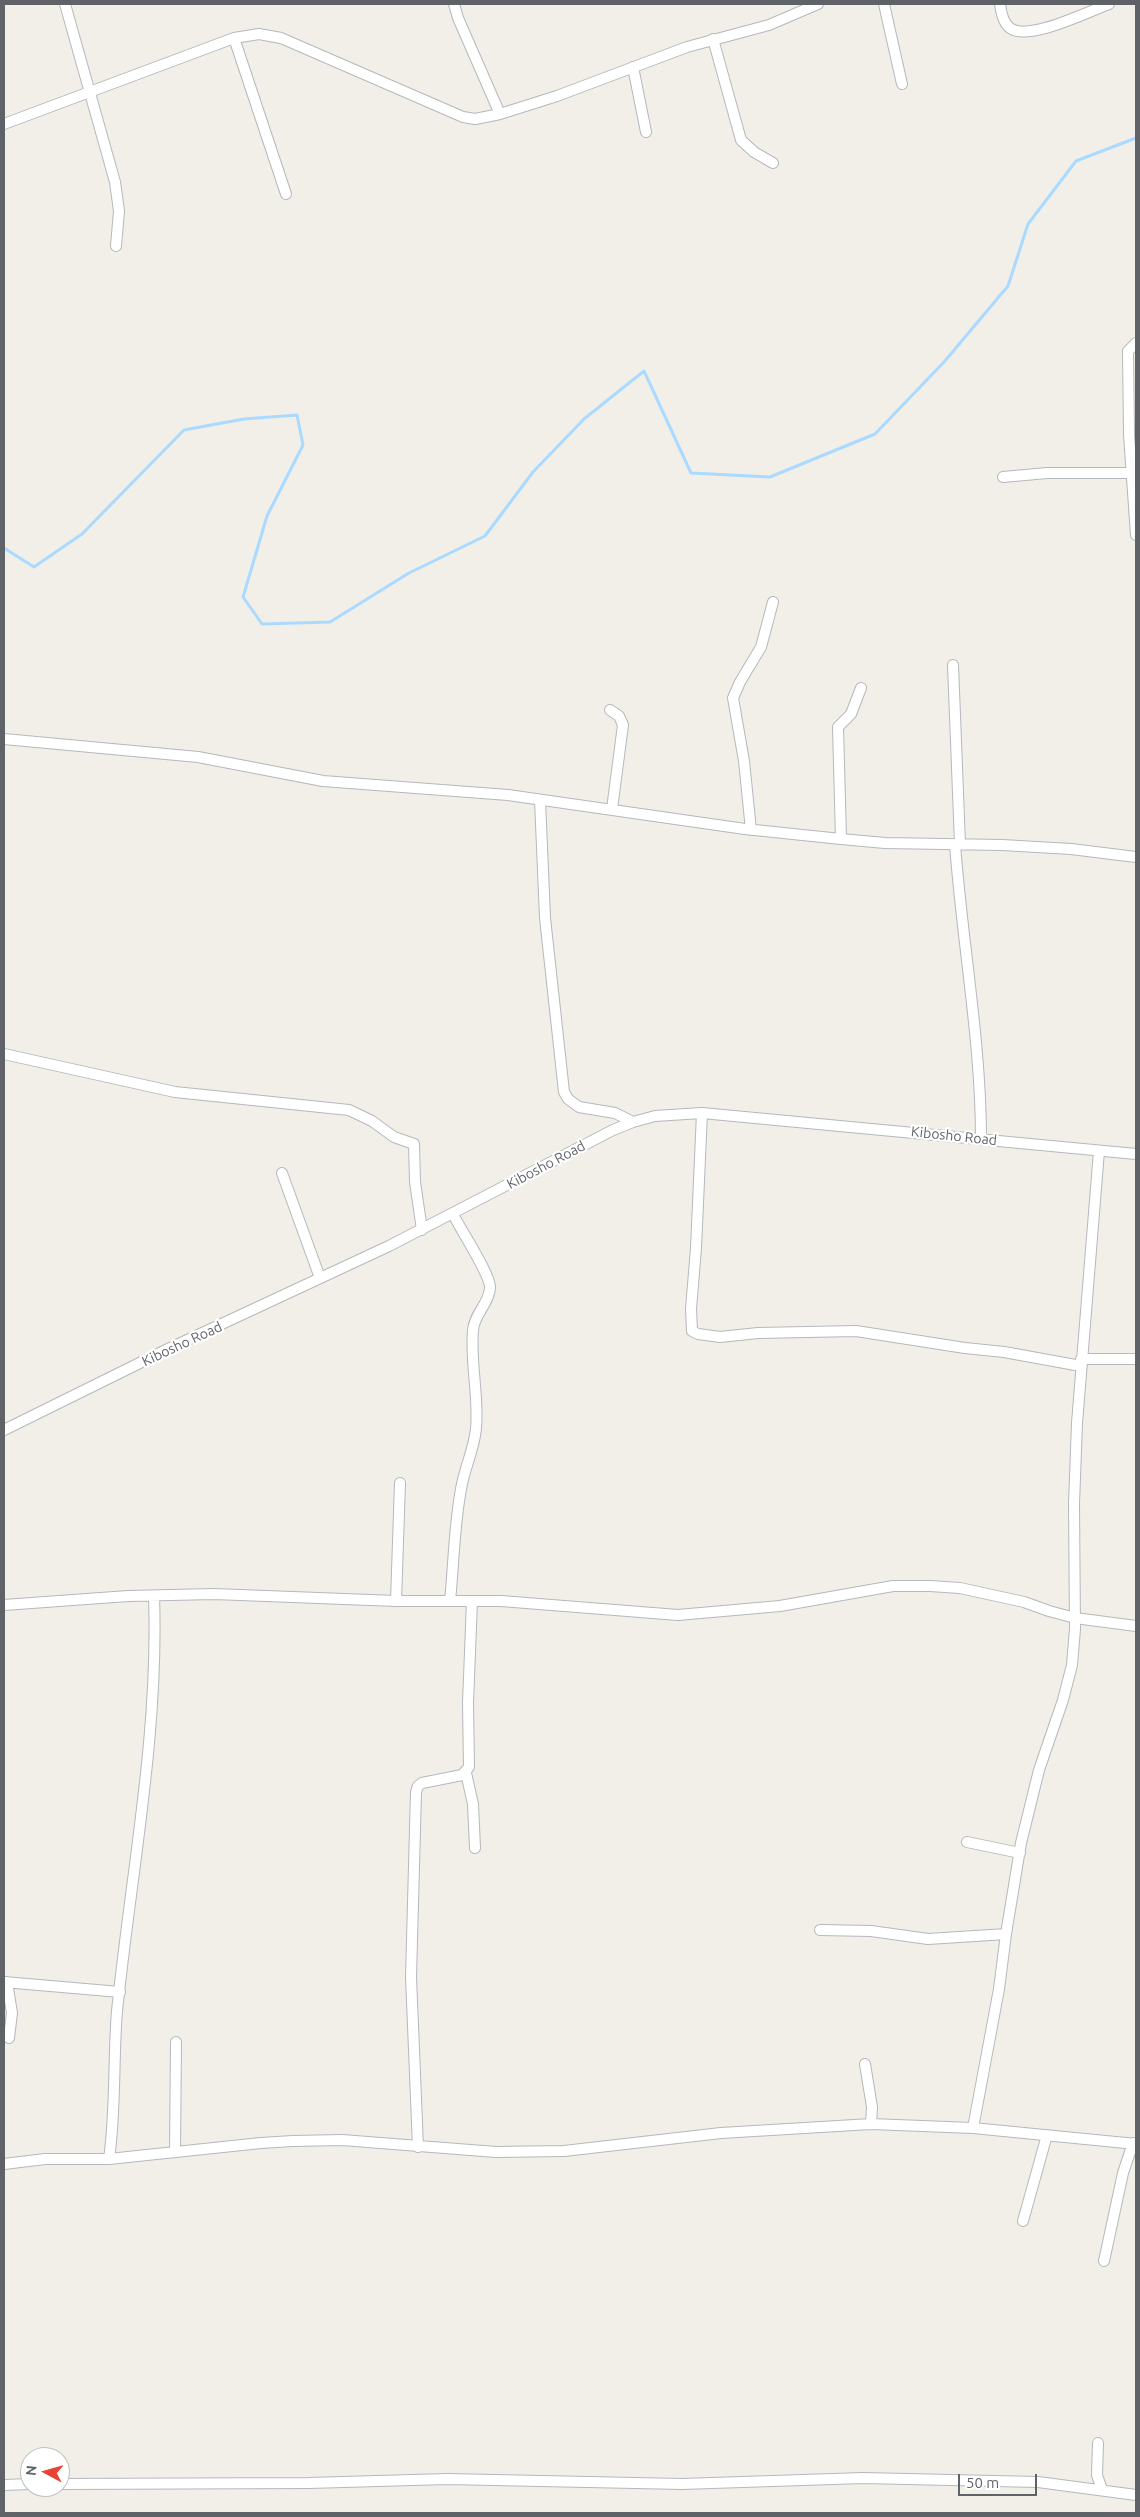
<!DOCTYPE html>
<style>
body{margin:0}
#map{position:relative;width:1140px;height:2517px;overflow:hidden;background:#f1efe8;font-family:Ubuntu,sans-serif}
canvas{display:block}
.frame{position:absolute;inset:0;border:5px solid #5f6368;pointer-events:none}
.north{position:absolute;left:20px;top:2447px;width:50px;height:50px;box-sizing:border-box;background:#fff;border:1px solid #bfc1c3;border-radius:50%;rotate:276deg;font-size:14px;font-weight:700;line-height:20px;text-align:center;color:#5f6368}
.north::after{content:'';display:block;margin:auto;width:18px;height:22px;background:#ea4335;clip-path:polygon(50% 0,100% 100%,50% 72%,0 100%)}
.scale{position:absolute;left:958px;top:2474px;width:79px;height:22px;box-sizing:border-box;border:2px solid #5f6368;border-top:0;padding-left:6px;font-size:15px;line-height:18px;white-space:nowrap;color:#5f6368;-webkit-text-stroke:4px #fff;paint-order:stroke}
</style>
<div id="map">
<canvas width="1140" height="2517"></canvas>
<div class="frame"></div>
<div class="north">N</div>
<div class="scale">50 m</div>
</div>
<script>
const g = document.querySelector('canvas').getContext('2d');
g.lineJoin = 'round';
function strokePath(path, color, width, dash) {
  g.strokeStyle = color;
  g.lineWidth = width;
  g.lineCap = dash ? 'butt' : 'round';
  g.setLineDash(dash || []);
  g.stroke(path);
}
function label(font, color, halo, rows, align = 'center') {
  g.font = font + ' Ubuntu,sans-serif';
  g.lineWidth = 4.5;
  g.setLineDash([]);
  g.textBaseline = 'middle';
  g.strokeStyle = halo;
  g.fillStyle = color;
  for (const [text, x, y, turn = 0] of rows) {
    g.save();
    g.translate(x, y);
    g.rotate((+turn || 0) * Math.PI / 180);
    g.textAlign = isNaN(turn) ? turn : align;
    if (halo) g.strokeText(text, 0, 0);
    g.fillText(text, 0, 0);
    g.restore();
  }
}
const stream = new Path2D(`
 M4 548 34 567 82 534 184 430 244 419 297 415 303 445 267 516 243 597 262 624 330 622 409 573 485 536 533 472 584 419 644 371 691 473 770 477 875 434 944 362 1008 286 1028 224 1076 161 1136 138`);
const minor = new Path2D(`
 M65 4 115 182 119 211 116 246
 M454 4 458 18 500 114
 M884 4 902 84
 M1000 4C1001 12 1003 23 1010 28 1028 42 1089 11 1109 4
 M234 38 286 194
 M713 39 741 140 754 152 773 163
 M633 67 646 132
 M4 124 234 38 259 34 281 38 463 117 475 119 500 114 557 96 687 47 769 25 818 4
 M1136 343 1128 351 1129 435 1136 535
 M1003 477 1047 473H1131
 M953 665 960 844
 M610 710 619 716 623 725 612 809
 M4 739 198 757 323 781 508 795 745 829 841 839 885 843 1002 845 1071 849 1136 857
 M540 800 545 918 564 1092 568 1099 579 1107 615 1113 633 1122
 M751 830 744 761 733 698 740 682 761 647 773 602
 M841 839 838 727 851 714 861 688
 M955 844C962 942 981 1040 981 1139
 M4 1054 175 1092 349 1110 372 1121 394 1137 414 1144 415 1182 422 1230
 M702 1113 696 1248 691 1309 692 1331 698 1334 720 1337 758 1333 856 1331 965 1348 1004 1352 1081 1366
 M282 1173 320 1278
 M1081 1359H1136
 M4 1430 168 1349 389 1246 613 1130 633 1122 655 1116 702 1113 1136 1154
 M396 1601 400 1483
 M450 1601C454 1562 454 1522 462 1484 466 1465 474 1448 476 1429 479 1395 470 1363 473 1330 474 1314 489 1304 490 1288 491 1275 460 1229 453 1214
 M4 1605 128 1596 214 1594 396 1601H501L678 1615 780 1606 893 1586H930L960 1588 1024 1602 1049 1611 1075 1618 1136 1626
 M466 1773 473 1804 475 1848
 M967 1842 1020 1853
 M820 1930 871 1931 928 1939 1006 1934
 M4 1982 120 1992
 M7 1982 12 2013 9 2038
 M865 2064 872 2107 871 2124
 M973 2128 999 1989 1006 1934 1021 1843 1039 1770 1063 1700 1072 1665 1075 1629 1074 1504 1077 1423 1099 1151
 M418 2147 411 1977 416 1792 418 1786 422 1783 462 1775 469 1767 468 1703 472 1601
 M175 2152 176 2042
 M109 2159C116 2110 113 2060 117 2011 131 1873 159 1735 154 1596
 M4 2164 45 2159H109L261 2143 293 2141 342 2140 496 2152 564 2151 721 2133 871 2124 973 2128 1136 2144
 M1023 2221 1047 2135
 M1104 2261 1123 2173 1133 2143
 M1098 2443 1097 2475 1102 2490
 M60 2484 309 2483 447 2479 682 2484 863 2478 1038 2482 1136 2495
 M4 2485 30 2484`);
const streetNames = [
 ["Kibosho Road",954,1136,6],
 ["Kibosho Road",546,1165,-28],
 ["Kibosho Road",182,1344,-25]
];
strokePath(stream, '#aadaff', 3);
strokePath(minor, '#b5b8bc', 12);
strokePath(minor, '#fff', 10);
label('14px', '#5f6368', '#fff', streetNames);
</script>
